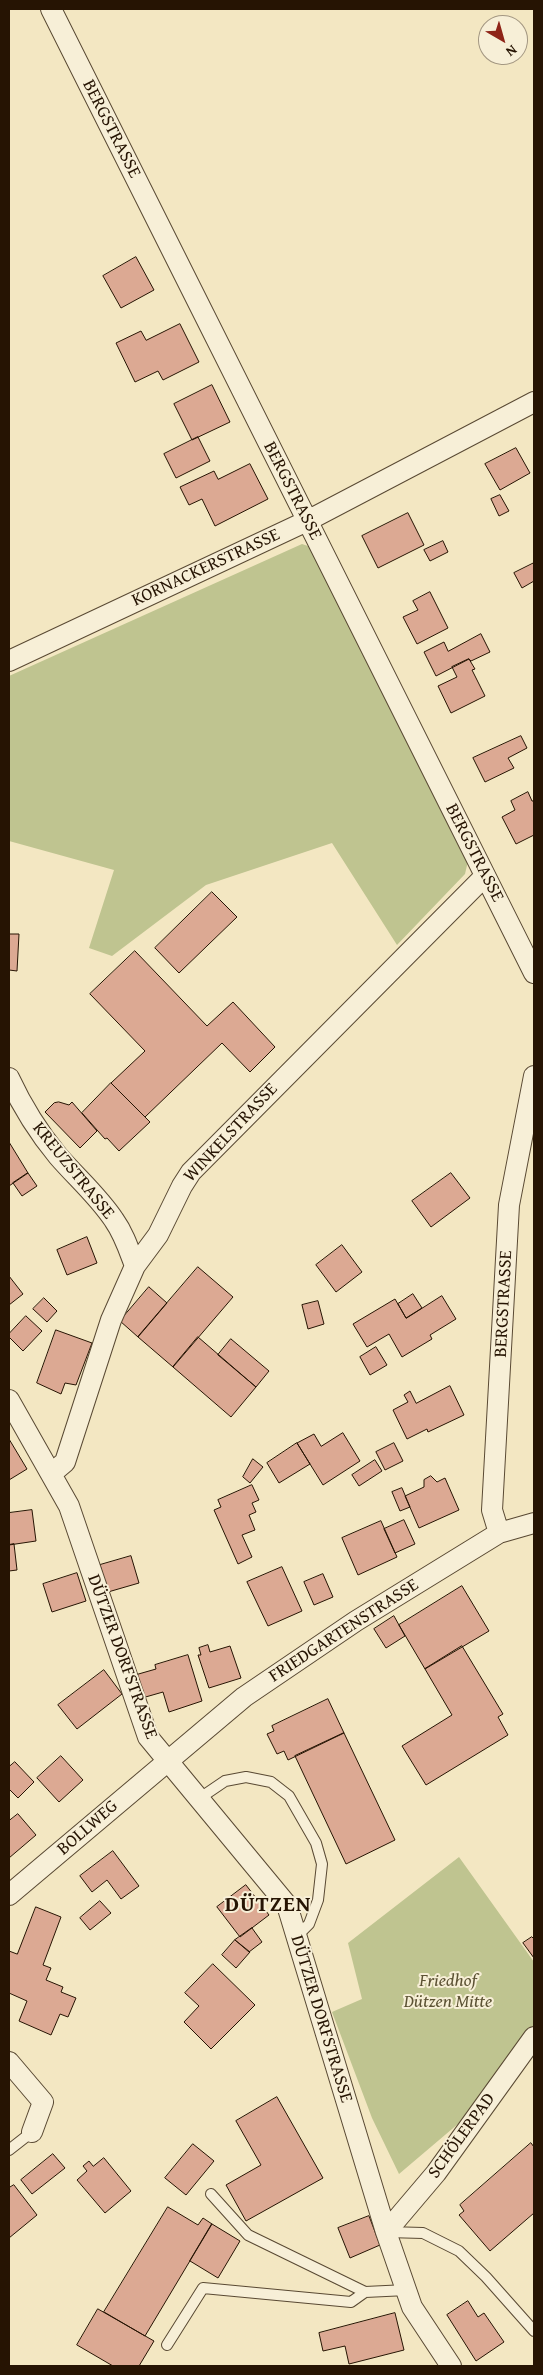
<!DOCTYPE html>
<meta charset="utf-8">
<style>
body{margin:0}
#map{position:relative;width:543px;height:2375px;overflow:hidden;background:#f3e7c2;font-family:"Gentium Book Plus",serif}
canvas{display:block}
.frame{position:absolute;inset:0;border:10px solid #261403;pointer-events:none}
.north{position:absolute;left:478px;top:15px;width:50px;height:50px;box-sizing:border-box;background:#f7efd7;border:1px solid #a39782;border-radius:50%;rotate:142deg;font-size:14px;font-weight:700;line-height:20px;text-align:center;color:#261403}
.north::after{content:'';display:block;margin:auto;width:18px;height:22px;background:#8f2418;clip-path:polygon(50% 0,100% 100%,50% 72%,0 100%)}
</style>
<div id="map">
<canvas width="543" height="2375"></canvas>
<div class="frame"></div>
<div class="north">N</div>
</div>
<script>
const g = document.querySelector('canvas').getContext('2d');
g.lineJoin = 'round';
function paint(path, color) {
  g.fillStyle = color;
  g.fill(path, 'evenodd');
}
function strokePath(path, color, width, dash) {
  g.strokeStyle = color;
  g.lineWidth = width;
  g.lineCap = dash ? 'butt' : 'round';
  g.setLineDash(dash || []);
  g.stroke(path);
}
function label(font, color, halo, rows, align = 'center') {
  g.font = font + ' "Gentium Book Plus",serif';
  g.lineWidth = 4;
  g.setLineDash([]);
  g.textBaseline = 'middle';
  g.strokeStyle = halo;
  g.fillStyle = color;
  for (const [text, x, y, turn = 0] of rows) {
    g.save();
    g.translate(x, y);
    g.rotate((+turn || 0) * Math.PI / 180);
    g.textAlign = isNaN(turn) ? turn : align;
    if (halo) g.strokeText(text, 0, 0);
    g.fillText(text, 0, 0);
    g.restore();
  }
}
const green = new Path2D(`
 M302 544 311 547 468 861 465 874 397 945 332 843 206 885 112 956 89 948 114 870 9 841V676Z
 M459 1857 534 1962V2028L465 2118 399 2174 372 2118 332 2012 362 1999 348 1943Z`);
const building = new Path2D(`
 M136 257 154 290 121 308 103 276Z
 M180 324 199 362 163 380 158 371 135 382 116 343 141 331 146 340Z
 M212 385 230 422 192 440 174 404Z
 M198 437 210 461 176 478 164 454Z
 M516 448 530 473 500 490 485 464Z
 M250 464 268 499 215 526 202 499 189 505 180 487 214 471 218 479Z
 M500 495 509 511 499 516 491 499Z
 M408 513 424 545 378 568 362 536Z
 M443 541 448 552 430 561 424 550Z
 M534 563V581L522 588 514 573Z
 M430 592 448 628 417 644 403 617 418 610 413 601Z
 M481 634 490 652 471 661 469 659 436 676 424 652 444 642 448 651Z
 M469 659 475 669 472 670 485 696 451 713 438 686 457 677 452 667Z
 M521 736 527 748 508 758 514 768 485 782 473 758Z
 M528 792 532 801H534V835L516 844 502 817 515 810 511 801Z
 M212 892 237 917 179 973 155 948Z
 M9 934H19L17 971 9 970Z
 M135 951 207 1026 233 1002 275 1047 250 1072 222 1043 145 1117 111 1083 145 1051 90 994Z
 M111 1083 150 1122 119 1151 107 1138 105 1139 82 1113Z
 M59 1102 69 1105 72 1102 97 1131 80 1148 45 1112 54 1103Z
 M9 1142 28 1173 9 1186Z
 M28 1173 37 1186 22 1196 13 1183Z
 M451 1173 470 1198 431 1227 412 1201Z
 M87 1237 97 1263 67 1275 57 1250Z
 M342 1245 362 1272 336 1292 316 1265Z
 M198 1267 233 1297 173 1367 138 1337Z
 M9 1276 23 1294 9 1305Z
 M149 1287 167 1303 138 1337 120 1321Z
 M413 1294 422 1308 406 1318 398 1304Z
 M442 1296 456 1319 430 1335 432 1339 402 1357 389 1334 367 1347 353 1324 395 1299 406 1318Z
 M44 1298 57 1311 47 1322 33 1309Z
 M318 1301 324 1324 308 1329 302 1305Z
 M26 1316 42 1331 23 1351 9 1337V1334Z
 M56 1330 92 1343 76 1385 65 1383 61 1394 37 1383Z
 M198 1337 256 1387 231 1417 173 1367Z
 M231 1339 269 1371 256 1387 218 1355Z
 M376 1347 387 1365 370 1375 360 1357Z
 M450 1386 464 1415 428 1432 427 1429 407 1439 393 1410 408 1402 404 1395 410 1391 416 1403Z
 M343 1433 360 1461 323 1485 297 1443 314 1434 321 1446Z
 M9 1439 27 1469 9 1480Z
 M297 1443 310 1464 279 1483 267 1463Z
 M394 1443 403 1461 385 1470 376 1452Z
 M253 1459 263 1467 250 1483 243 1477Z
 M375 1460 382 1471 359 1486 352 1475Z
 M431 1476 437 1482 445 1478 459 1510 419 1528 405 1496 424 1487V1480Z
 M252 1485 259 1500 252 1503 256 1512 249 1515 255 1530 242 1535 252 1557 238 1564 214 1510 221 1507 218 1500Z
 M402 1488 410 1507 400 1511 392 1492Z
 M32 1510 36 1541 9 1545V1513Z
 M404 1520 415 1544 395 1553 384 1529Z
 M381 1521 397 1557 358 1575 342 1538Z
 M14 1544 17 1570 9 1571V1545Z
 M131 1556 139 1583 108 1592 100 1565Z
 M282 1567 302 1611 268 1626 247 1582Z
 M77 1573 86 1601 52 1612 43 1584Z
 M323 1574 333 1597 314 1605 304 1582Z
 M462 1586 489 1631 425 1669 399 1625Z
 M394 1616 405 1636 386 1648 374 1629Z
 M208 1645 210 1652 230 1646 241 1678 209 1688 198 1655H201L199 1648Z
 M462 1646 503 1714 498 1717 508 1735 426 1785 402 1746 452 1715 425 1669Z
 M188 1655 202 1701 169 1712 163 1692 142 1698 135 1675 156 1669 155 1665Z
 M104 1670 122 1694 77 1729 58 1705Z
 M328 1699 344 1733 288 1760 284 1751 277 1754 267 1734 274 1731 272 1726Z
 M344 1733 395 1840 346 1864 295 1756Z
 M61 1756 83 1780 59 1802 37 1778Z
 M15 1762 34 1782 18 1798 9 1789V1767Z
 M18 1814 36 1835 9 1858V1821Z
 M113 1851 139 1886 121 1899 107 1880 92 1892 80 1876Z
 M246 1885 269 1915 240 1937 217 1907Z
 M100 1901 111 1913 90 1930 80 1918Z
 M36 1907 61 1917 43 1965 51 1968 46 1980 63 1987 61 1992 76 1998 68 2017 60 2014 51 2035 19 2021 27 2001 9 1993V1951L17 1954Z
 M252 1928 262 1942 249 1952 235 1940Z
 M532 1937 534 1939V1958L523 1943Z
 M235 1940 250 1952 236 1968 222 1955Z
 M213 1964 255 2005 211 2049 184 2022 199 2006 185 1993Z
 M277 2097 323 2178 246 2221 226 2185 261 2165 236 2121Z
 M531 2143 534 2147V2213L490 2251 459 2215 464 2211 460 2205Z
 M193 2144 214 2161 186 2195 165 2178Z
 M53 2154 65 2168 32 2194 21 2180Z
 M104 2158 131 2191 105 2213 77 2180 87 2171 83 2166 89 2161 93 2166Z
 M14 2185 37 2215 9 2238V2188Z
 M168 2207 198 2225 203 2218 212 2224 145 2336 104 2312Z
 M369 2216 380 2245 350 2258 338 2228Z
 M212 2224 240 2241 218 2278 190 2261Z
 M468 2301 478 2317 484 2313 504 2342 476 2361 447 2315Z
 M98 2309 154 2341 139 2366H113L77 2345Z
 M395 2313 404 2350 349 2364 345 2346 323 2351 319 2333Z`);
const service = new Path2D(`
 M200 1798 225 1781 246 1777 271 1782 289 1796 316 1843 322 1864 318 1900 309 1924 296 1937
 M9 2150 32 2132
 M211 2194 248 2235 365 2292 407 2290
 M387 2232 423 2233 459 2251 486 2277 534 2331
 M167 2345 203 2288 351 2302 365 2292`);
const minor = new Path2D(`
 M51 9 534 973
 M9 661 307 521 534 402
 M9 1078C22 1106 38 1132 58 1156 77 1178 98 1196 114 1220 124 1234 129 1250 135 1266
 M9 1400 69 1506 148 1737 287 1905 386 2232 412 2307 451 2366
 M52 1473 65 1462 111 1320 135 1266 158 1235 182 1186 191 1172 485 876
 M499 1533 492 1510 509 1205 534 1076
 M9 1895 244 1697 356 1621 499 1533 534 1523
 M9 2062 43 2102 32 2132
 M386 2232 436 2173 534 2037`);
const streetNames = [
 ["BERGSTRASSE",111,129,63],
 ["BERGSTRASSE",292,491,63],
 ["KORNACKERSTRASSE",206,568,-25],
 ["BERGSTRASSE",474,853,63],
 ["WINKELSTRASSE",231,1133,-47],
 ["KREUZSTRASSE",73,1171,51],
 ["BERGSTRASSE",504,1304,-87],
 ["FRIEDGARTENSTRASSE",344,1631,-33],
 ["DÜTZER DORFSTRASSE",122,1657,70],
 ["BOLLWEG",88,1828,-41],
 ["DÜTZER DORFSTRASSE",321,2019,73],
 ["SCHÖLERPAD",462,2136,-54]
];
const parkNames = [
 ["Friedhof",448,1981],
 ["Dützen Mitte",448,2002]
];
const districtNames = [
 ["DÜTZEN",268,1905]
];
paint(green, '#bfc490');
paint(building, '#dca993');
strokePath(building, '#261403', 1);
strokePath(service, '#594933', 12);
strokePath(minor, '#594933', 22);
strokePath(service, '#f7efd7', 10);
strokePath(minor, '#f7efd7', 20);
label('18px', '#261403', '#f7efd7', streetNames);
label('italic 18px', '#5c5234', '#f7efd7', parkNames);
g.letterSpacing = '1px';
label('bold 22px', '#261403', '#f7efd7', districtNames);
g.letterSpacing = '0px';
</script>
